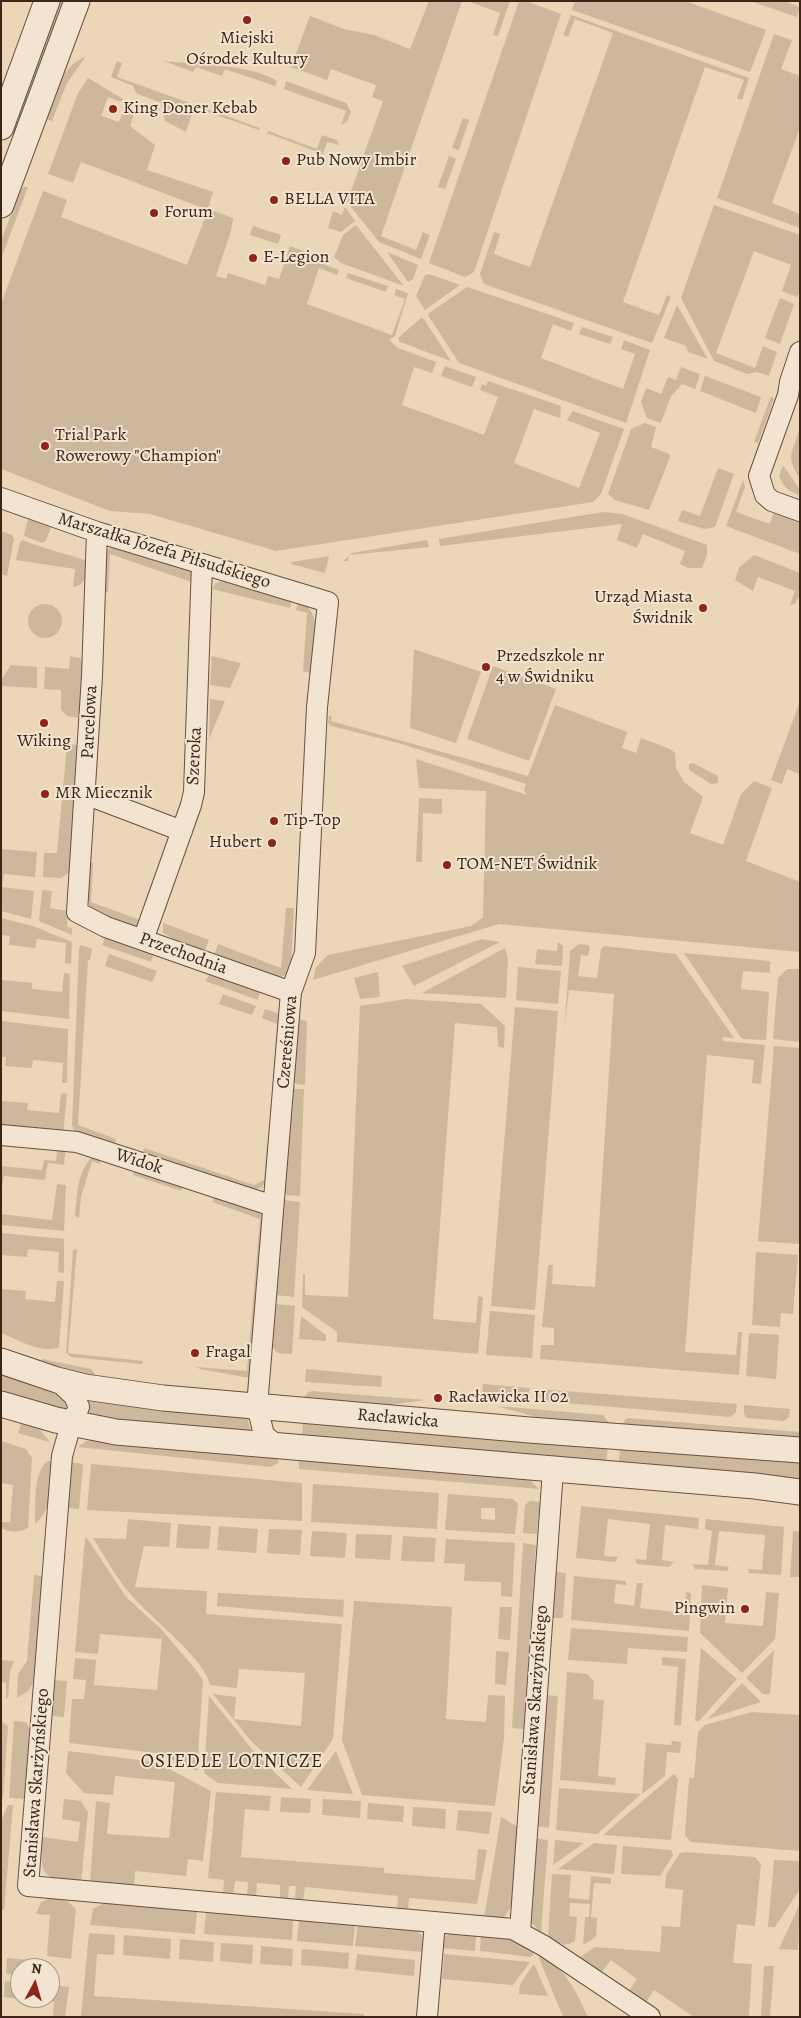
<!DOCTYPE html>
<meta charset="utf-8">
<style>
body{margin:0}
#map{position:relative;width:801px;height:2018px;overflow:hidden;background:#ebd6b8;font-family:Alegreya,serif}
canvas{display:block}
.frame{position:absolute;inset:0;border:2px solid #3d2517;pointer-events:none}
.north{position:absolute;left:10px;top:1958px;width:50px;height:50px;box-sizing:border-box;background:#f2e4d1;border:1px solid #aa9887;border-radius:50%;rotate:6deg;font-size:14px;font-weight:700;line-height:20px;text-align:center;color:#3d2517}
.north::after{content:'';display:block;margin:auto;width:18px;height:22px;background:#8f2418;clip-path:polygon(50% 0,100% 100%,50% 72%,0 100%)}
</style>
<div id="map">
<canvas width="801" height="2018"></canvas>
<div class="frame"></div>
<div class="north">N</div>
</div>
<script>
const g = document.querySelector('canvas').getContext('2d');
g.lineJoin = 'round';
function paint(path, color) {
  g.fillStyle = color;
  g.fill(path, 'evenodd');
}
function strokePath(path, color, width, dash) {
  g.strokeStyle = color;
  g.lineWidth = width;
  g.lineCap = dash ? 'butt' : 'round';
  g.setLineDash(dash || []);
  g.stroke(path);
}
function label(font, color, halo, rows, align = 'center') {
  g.font = font + ' Alegreya,serif';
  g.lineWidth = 4;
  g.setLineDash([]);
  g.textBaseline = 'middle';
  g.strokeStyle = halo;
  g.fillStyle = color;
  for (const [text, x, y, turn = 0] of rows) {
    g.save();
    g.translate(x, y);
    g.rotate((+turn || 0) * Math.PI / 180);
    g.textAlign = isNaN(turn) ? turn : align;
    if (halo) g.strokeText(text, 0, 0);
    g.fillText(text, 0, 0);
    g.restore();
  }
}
const green = new Path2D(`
 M59 1H63L60 14 24 111 20 109Z
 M429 1H462L381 236 416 250 423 232 430 235 421 259 379 242 347 202 383 101 372 97 376 85 331 69 327 80 291 67 310 16 344 29 374 35 410 49Z
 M467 1H510L498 36 493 35 500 13Z
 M519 1H526L561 14 474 272 465 277 429 263Z
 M575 1H685L766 30 750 72 572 10Z
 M784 1 800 7 797 17 753 2Z
 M571 15 749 78 742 100 737 98 744 80 705 67 623 302 659 315 667 295 671 297 652 343 484 284 480 274 494 232 500 234 494 254 530 267 613 33 575 19 568 37 563 35Z
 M774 34 792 40 781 69 800 76V128L772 203 800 214V228L717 198Z
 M86 56 67 83 52 121 46 119C56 91 57 71 86 56Z
 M117 61 122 63 117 77 260 128 259 130 194 107 186 132 165 121 161 103 136 93 133 86 111 77Z
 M164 61C196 65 251 64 277 81L275 86 225 69 222 76 196 67 193 72Z
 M88 78 123 99 121 102 108 97 101 116 119 122 124 109 134 114 130 126 155 145 147 170 213 192 208 209 233 218 231 231 216 276 226 279 228 273 265 285 268 276 279 279 290 246 316 256 323 264 339 270 337 275 319 268 307 304 392 335 405 299 394 295 396 289 408 293 395 336 389 340 398 348 436 362 432 373 414 367 402 405 484 435 498 397 480 390 482 384 486 386 488 381 561 406 560 418 534 409 514 463 579 488 600 433 567 420 573 411 624 429 601 494 593 502 276 551 150 514 110 511 1 469V304L43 191 67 200 61 217 187 265 208 210 81 162 73 183 48 174 78 93Z
 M286 81 346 103 351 112 347 122 341 125 346 111 284 89Z
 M463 118 469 120 459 150 452 148Z
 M268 131 317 149 322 135 337 140 339 145 327 142 323 154 267 133Z
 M449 156 456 159 445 189 438 187Z
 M24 187H28L1 259V241L20 190Z
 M714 205 800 235V290L797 297 782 291 791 265 754 251 716 353 755 368 763 346 777 352 769 376 757 372 747 374 714 361 681 298Z
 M345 207 355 221 341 232 328 228 333 211 342 215Z
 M356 225 404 286 341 263 334 257 343 235Z
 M253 226 281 235 278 244 250 235Z
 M387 252 418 265 413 279 408 282Z
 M348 273 388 286 386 292 346 278Z
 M429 274 460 285 425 310 416 296 425 275Z
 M467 287 574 323 571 331 553 324 541 358 623 389 635 354 621 349 624 340 650 350 626 423 459 363 428 315 429 313Z
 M780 298 794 304 780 344 765 338Z
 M677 305 708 359 688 352 686 346 664 338Z
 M421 318 424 319 451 361 400 342 398 338Z
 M582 327 613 337 610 344 579 334Z
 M445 366 476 377 472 387 441 376Z
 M681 367 700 374 695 389 682 384 671 396 661 423 647 418 641 402 646 388 661 394 668 377 676 380Z
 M705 376 761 397 756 413 700 391Z
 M771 396 774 399 758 443 754 442Z
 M645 423 656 427 651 447 669 454 670 457 649 510 615 500 608 494 631 429Z
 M799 431 800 432V479C786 457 791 455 799 431Z
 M783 465 800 490V495C788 492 784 487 779 476Z
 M718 468 734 474 715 527 704 529 678 521 682 510 700 516Z
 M743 480 745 487 736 512 770 524 774 511 800 521V554L726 526Z
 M603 512 623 514 707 545V555L702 568H688L680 564 685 551 643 534 637 548 617 540 622 524 440 546 439 539Z
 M28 519 51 527 46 541 42 543 24 536Z
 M1 531 12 535 14 539 7 576 1 574Z
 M23 540C44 549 65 553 87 561 86 573 87 585 73 587L75 569 16 560 20 542Z
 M427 540 429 547 349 555 348 561H343L352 553Z
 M113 545 191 570 194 575V583L110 554 108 592H103L106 551Z
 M754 555 800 573V594L795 604 790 605 795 591 758 577 753 591 735 580 739 568Z
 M329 556 325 573 291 564 292 562Z
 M225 576 292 598 290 608 212 589 216 583 223 581Z
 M299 600C325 614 315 649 313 674L303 671 307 613 296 610Z
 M28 621a17 17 0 1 1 34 0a17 17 0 1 1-34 0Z
 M414 649 481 672 456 743 410 728Z
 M70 656 80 658 83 664 79 718 67 716 61 710V690L44 689 45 667 69 669Z
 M212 656 241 663 230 688 210 685Z
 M11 665 37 667V688L1 686V680Z
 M493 666 556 689 529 761 467 739Z
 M210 699 225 701 209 739Z
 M800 701V774L787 769 782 784 771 780Z
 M555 705 627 732 622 748 636 753 641 738 670 749 675 753 676 768 684 782 703 797 690 833 723 845 741 794 754 781 772 788 746 861 800 882V952L499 924 313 980 316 967 328 955 471 926 483 917 486 791 419 788 416 759 527 795 524 790 526 784 402 744 331 726 328 723 329 716H332L331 721 528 776Z
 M67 744 77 745 72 871 61 878 43 877 44 853H57Z
 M693 763 718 776V783L711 784 689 770V764Z
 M419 798 442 799V814L423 813 422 862H416Z
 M1 849 37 852 35 877 4 874 2 887 34 891 31 919 1 911Z
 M90 863H93L91 902 140 920 138 925 132 927C82 911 87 915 90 863Z
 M42 890 52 891 50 908 68 911 67 927 72 928V935L39 921Z
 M286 908H294L291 965 286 975 277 978 214 956 218 944 281 968Z
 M1 918 33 926 72 942 71 964 65 963 66 943 37 939 35 948 9 945 10 936 1 935Z
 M163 923 209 940 204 953 171 942 172 938 163 933Z
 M105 938 153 955 151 962 102 945Z
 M482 939 500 942 414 986 402 966Z
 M558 942 563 946 562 966 535 964 537 949 557 951Z
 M579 944 588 945 590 947 588 956 581 955 578 976 597 978 601 949 604 946 676 954 734 1038 723 1037V1041L765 1045 761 1084 752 1083 754 1060 707 1055 685 1352 736 1355 738 1332H742L739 1375 540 1359 541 1345H554V1328L542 1327 548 1265H553L552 1284 595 1287 614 994 569 990 564 1033 570 951Z
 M81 945 92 949 90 960H88L78 1125 116 1139 114 1145 74 1131 72 1125 79 948Z
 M505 948 508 959 506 998 422 993Z
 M684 953 770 961V973L743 971 741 989 769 992 766 1040 742 1039Z
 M109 954 157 971 152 982 105 966Z
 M518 967 561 971 558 1004 516 1000Z
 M787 969H800V1042L773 1039 778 978Z
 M378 972 380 997 360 999 354 978Z
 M64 973 70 974 69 1019 1 1011 2 980 32 983V989L62 992Z
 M210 974 260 991 258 1000 205 981Z
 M223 994 256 1006 252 1015 219 1004Z
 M406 999 481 1004 505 1026 504 1048 498 1047 497 1027 455 1023 433 1319 476 1323 478 1296 483 1297 478 1354 337 1342V1332L302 1307 303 1274H305V1295L348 1297 360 1006Z
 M515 1007 558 1011 535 1310 491 1306Z
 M265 1009 280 1014 271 1117 277 1024 262 1018Z
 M300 1020 307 1021 305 1085 296 1084 290 1078 295 1022Z
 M1 1021 68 1029 67 1083H62L63 1063 33 1060 32 1068 5 1066 6 1057H1Z
 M774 1046 800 1048 799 1244 758 1241Z
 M292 1089H304L300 1196 283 1195Z
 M61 1093 67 1094 63 1135 1 1129V1101L28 1103 27 1110 59 1113Z
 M268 1134 266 1180 262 1187 255 1190 141 1156 144 1148 254 1185 264 1180Z
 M58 1145H66L64 1165 48 1163 45 1180 4 1176 1 1192V1166L42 1170 44 1160 56 1161Z
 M94 1155 100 1156V1164L92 1161 81 1197 79 1218 75 1216C77 1194 77 1171 94 1155Z
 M136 1167 184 1183 181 1191 133 1175Z
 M57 1184 66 1185 64 1231 1 1225V1214L52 1220Z
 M216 1194 260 1211 262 1215 250 1378 200 1369 196 1367 247 1371 260 1219 212 1202Z
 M283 1200 300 1202 294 1297 275 1295Z
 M1 1233 64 1239V1273L58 1272 59 1252 28 1249 27 1257 1 1255Z
 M77 1249 68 1353 143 1361 142 1364 71 1357 66 1353 73 1250Z
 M756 1252 798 1255 793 1314 781 1313 780 1327 752 1325Z
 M57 1281H64L59 1347C43 1355 17 1339 1 1333V1289L26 1291 25 1299 55 1302Z
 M274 1304 295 1306 292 1354 278 1353 271 1346Z
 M490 1311 535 1315 532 1358 486 1355Z
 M301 1316 326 1335V1341L299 1339Z
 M749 1333 779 1335 776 1379 746 1376Z
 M42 1359 91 1369 98 1378 41 1363Z
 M306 1369 382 1376 381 1387 305 1382Z
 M1 1371 55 1390 71 1404 67 1411 1 1390Z
 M483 1384 530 1388 528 1399 486 1395 482 1391Z
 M537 1389 737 1404 736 1412 730 1417 542 1401 537 1395Z
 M312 1391 426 1400 388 1405 304 1399 307 1393Z
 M85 1398 247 1418 251 1432 128 1422 87 1415Z
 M744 1405 790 1409 789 1417 784 1421 747 1418 744 1414Z
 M497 1406 603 1415 609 1423 536 1417Z
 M627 1418 800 1432V1438L622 1424Z
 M22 1421 37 1426 50 1442 18 1433Z
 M303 1421 608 1445 606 1463 302 1437Z
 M95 1439 279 1457 278 1463 271 1467 78 1447 86 1441Z
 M1 1441 26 1449 32 1458 28 1528C19 1532 10 1533 1 1528V1522H10L13 1485 1 1483Z
 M620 1446 800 1461V1481L619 1464Z
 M299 1459 529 1479 539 1489 299 1469Z
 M48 1461H52C50 1484 54 1508 35 1524 36 1507 32 1472 48 1461Z
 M71 1462 83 1464 79 1509 68 1508Z
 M91 1464 302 1483V1521L87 1510Z
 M313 1484 439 1493 437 1529 311 1522Z
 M448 1494 513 1499 518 1504 515 1534 445 1530ZM481 1508H495V1520L481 1519Z
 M530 1501 540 1502 537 1534 523 1533 525 1505Z
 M581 1506 699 1518 698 1529 665 1525 662 1560 674 1562 669 1567 637 1564 635 1559 646 1560 650 1524 608 1519 604 1556 618 1557 615 1562 576 1558Z
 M128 1519 171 1523 169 1547 144 1546 135 1587 207 1591 206 1614 342 1624 333 1739 301 1787 252 1742 213 1694 236 1697 234 1719 301 1726 305 1673 239 1669 237 1688 210 1685C205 1659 151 1618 132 1596 117 1579 105 1557 93 1538L126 1539Z
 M706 1519 784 1527 781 1575 749 1573 748 1569 762 1570 765 1535 719 1531 715 1565 729 1567 727 1571 695 1569 692 1564 708 1565 712 1531 705 1529Z
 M178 1524 211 1526 209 1549 176 1548Z
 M219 1526 258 1529 256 1553 217 1550Z
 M269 1529 302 1530 300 1555 267 1553Z
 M312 1531 347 1533 345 1558 310 1556Z
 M793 1531 800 1532V1577H790Z
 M356 1534 392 1535 390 1560 355 1558Z
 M403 1536 436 1538 434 1562 401 1561Z
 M85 1538H87L126 1597 162 1630 196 1670 203 1680 197 1771 157 1753 69 1743 72 1699H84L86 1680 73 1679 75 1658 96 1660 94 1685 157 1690 162 1639 100 1634 98 1654 75 1652Z
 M446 1539 515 1543 512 1597 501 1596V1582L464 1581 465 1564 444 1563Z
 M523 1543 536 1545 524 1729 512 1728Z
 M557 1572 566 1573 563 1618H550L553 1575Z
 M34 1575 43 1576 34 1682 28 1691 17 1698 18 1674 27 1661Z
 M574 1576 626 1581V1585L616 1584 614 1603 634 1606 637 1583H643L640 1608 684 1613 686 1592 691 1593 689 1631 571 1620Z
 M702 1585 728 1588 725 1623 763 1626 766 1592 779 1593 775 1639 742 1673 700 1633Z
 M218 1593 344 1600 343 1617 217 1606Z
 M354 1601 452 1607 446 1719 486 1722 488 1695 505 1696 504 1738 495 1806 362 1795 342 1740Z
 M500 1607H512L510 1640 498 1639Z
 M571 1628 688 1637 687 1652 628 1648 627 1664 568 1660Z
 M701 1648 737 1679 699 1721H695Z
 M774 1650 770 1694H763L746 1678Z
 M496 1651 509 1652 506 1685 495 1684Z
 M662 1657 686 1659 681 1726 674 1725 678 1667 662 1665Z
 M1 1660 14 1661 10 1672 8 1698H6V1683L1 1682Z
 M567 1672 587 1674 594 1681 593 1699 604 1700 598 1776 616 1778 615 1785 560 1780Z
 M54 1680 67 1681 64 1717 52 1716Z
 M742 1683 761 1702 708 1719Z
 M545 1695 558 1696 549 1828 535 1826Z
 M209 1696 256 1754 292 1789 218 1783 204 1773Z
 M752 1712 800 1715V1851L691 1842 685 1835 689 1778H694L698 1732 705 1725Z
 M1 1721 8 1726 3 1798H1Z
 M14 1721 26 1722 31 1731 26 1799 9 1798Z
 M672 1741 681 1742 680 1753 667 1752 665 1776 642 1794 646 1743 671 1745Z
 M68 1751 156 1762 211 1791 203 1861 188 1859 186 1876 135 1871 134 1886 90 1884 96 1801 110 1803 107 1834 169 1838 175 1782 115 1776 113 1795 84 1793 66 1773Z
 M336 1751 353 1794 307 1790Z
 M674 1774 678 1779 671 1840 603 1835Z
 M559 1788 641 1794 597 1834 556 1830Z
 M216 1792 271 1796 269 1811 245 1809 241 1857 384 1868V1873L475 1880 478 1849 487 1850 477 1904 409 1898 408 1911 397 1910 398 1896 305 1887 303 1901 295 1900 296 1886H289L288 1899H280V1885L257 1883 256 1896H247L248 1882 235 1881 233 1895 223 1894 224 1880 208 1878Z
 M281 1797 311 1799 310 1813 280 1812Z
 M64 1799 81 1801 88 1812 81 1884C42 1877 40 1878 42 1837L78 1842 80 1822 62 1819Z
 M323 1799 361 1801 360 1818 322 1815Z
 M368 1803 404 1806 403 1822 367 1819Z
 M8 1805H13L4 1910H1V1821Z
 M413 1807 446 1809 445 1829 412 1826Z
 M458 1810 492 1812 489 1834 456 1830Z
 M501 1817 518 1827 512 1906 504 1917 484 1918Z
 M535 1838 548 1840 541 1933 530 1921Z
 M555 1840 584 1843 553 1865Z
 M594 1843 617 1845 614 1874 558 1869Z
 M623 1846 671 1850 673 1855 660 1876 621 1874Z
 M686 1852 755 1857 761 1864 755 1926 737 1924 733 1963 752 1964 749 2017H694L654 1990 646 2002 629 1991 637 1979 611 1960 602 1972 580 1957 595 1947 660 1952 662 1926 680 1927 683 1890 665 1888 666 1875 680 1853Z
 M774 1860 800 1861V1889L775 1927H768Z
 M552 1874 571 1875 569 1898 589 1900 591 1876 611 1878V1884L594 1883 591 1917 597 1918 596 1937 583 1945 585 1917H589L590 1904 570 1903 569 1916 577 1917 575 1941C564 1948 558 1943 548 1937Z
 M51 1898 66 1900 76 1909 71 1959 47 1956 50 1915 36 1914 41 1902Z
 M104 1903 197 1911 195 1934 90 1925 93 1909Z
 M800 1903 798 1950 779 1949Z
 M206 1911 293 1919 292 1940 204 1934Z
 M299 1919 355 1924 353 1946 297 1941Z
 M358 1924 418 1931 423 1937V1952L355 1946Z
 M453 1932 476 1934 475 1951 441 1948 443 1938Z
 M89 1933 115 1935 114 1955 97 1954 94 1996 364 2014V2017H81Z
 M481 1934 508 1937 536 1950 531 1957 480 1951Z
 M124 1935 171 1939 170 1959 123 1955Z
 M180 1939 214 1942 213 1962 179 1959Z
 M221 1943 253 1945 252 1964 220 1961Z
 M261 1946 293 1949 292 1966 260 1964Z
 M302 1949 349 1953 348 1969 301 1965Z
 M357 1954 415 1960 414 1976 355 1970Z
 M444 1954 530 1962 513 1985 442 1979Z
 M541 1954C567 1972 575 1989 588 2017H563L539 1958Z
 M7 1958 41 1961 40 1968H20V1975L6 1974Z
 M534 1964 548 1996 519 1994 520 1984Z
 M764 1966H774L770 2017H761Z
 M5 1981 20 1983V1998H37V2001L4 1997Z
 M50 1985 69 1987 65 2017H53L54 2002 42 2000V1998H50Z`);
const minor = new Path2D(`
 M800 352 790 382 788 395 759 476 765 495 772 501 800 511
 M1 498 97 532 328 602 317 707 305 953 291 992 257 1406 264 1435 279 1447
 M97 532 92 676 77 912 106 927 291 992
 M85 794 182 831
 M143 940 191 805 194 792 202 564
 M1 1135 77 1142 273 1206
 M57 1380 74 1396 79 1407 71 1424 62 1456 28 1886 513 1929 544 1946 650 2017
 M520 1931 553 1470
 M427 2017 435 1922`);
const tertiary = new Path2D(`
 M1 127 47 1
 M1 205 77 1
 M1 1361 57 1380 85 1387 163 1398 529 1430 800 1450
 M1 1404 56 1420 116 1432 755 1486 800 1492`);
const markers = [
 [247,20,5,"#8f2418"],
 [113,109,5,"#8f2418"],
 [286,161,5,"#8f2418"],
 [274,200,5,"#8f2418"],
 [154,213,5,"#8f2418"],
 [253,258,5,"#8f2418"],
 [45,446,5,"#8f2418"],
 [703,608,5,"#8f2418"],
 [486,667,5,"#8f2418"],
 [44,723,5,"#8f2418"],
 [45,794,5,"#8f2418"],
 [274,821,5,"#8f2418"],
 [272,843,5,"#8f2418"],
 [447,865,5,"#8f2418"],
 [195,1353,5,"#8f2418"],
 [438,1398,5,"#8f2418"],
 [745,1609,5,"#8f2418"]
];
const poiNames = [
 ["Miejski",247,39,"center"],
 ["Ośrodek Kultury",247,60,"center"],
 ["King Doner Kebab",123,109],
 ["Pub Nowy Imbir",296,161],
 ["BELLA VITA",284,200],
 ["Forum",164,213],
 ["E-Legion",263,258],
 ["Trial Park",55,436],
 ["Rowerowy \"Champion\"",55,457],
 ["Urząd Miasta",693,598,"right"],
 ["Świdnik",693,619,"right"],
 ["Przedszkole nr",496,657],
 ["4 w Świdniku",496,678],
 ["Wiking",44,742,"center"],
 ["MR Miecznik",55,794],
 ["Tip-Top",284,821],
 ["Hubert",262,843,"right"],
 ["TOM-NET Świdnik",457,865],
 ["Fragal",205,1353],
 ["Racławicka II 02",448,1398],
 ["Pingwin",735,1609,"right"]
];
const streetNames = [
 ["Marszałka Józefa Piłsudskiego",164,551,17],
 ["Parcelowa",90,722,-87],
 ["Szeroka",195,756,-87],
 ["Przechodnia",183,954,20],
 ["Czereśniowa",288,1042,-85],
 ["Widok",139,1162,18],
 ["Racławicka",398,1419,5],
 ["Stanisława Skarżyńskiego",536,1700,-86],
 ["Stanisława Skarżyńskiego",37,1783,-86]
];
const neighbourhoodNames = [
 ["OSIEDLE LOTNICZE",232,1762]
];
paint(green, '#cdb89d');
strokePath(minor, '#68513f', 22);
strokePath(tertiary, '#68513f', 27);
strokePath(minor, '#f2e4d1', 20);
strokePath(tertiary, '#f2e4d1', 25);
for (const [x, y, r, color] of markers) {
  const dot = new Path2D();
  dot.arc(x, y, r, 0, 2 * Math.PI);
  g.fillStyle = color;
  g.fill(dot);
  strokePath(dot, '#f2e4d1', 2);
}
label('18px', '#3d2517', '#f2e4d1', poiNames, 'left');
label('18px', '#3d2517', '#f2e4d1', streetNames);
g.letterSpacing = '1px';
label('19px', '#3d2517', '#f2e4d1', neighbourhoodNames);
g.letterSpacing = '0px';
</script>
